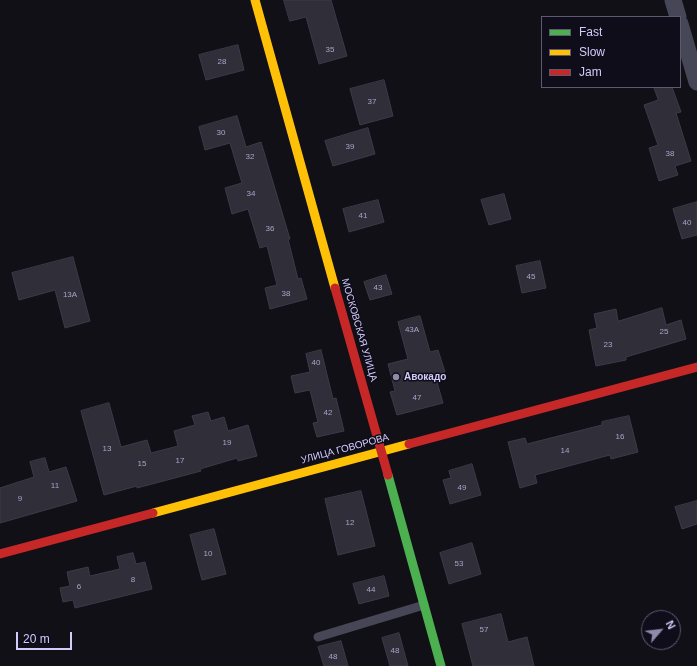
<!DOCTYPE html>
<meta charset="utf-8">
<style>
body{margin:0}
#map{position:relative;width:697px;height:666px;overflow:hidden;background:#111017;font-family:Helvetica,sans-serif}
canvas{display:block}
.legend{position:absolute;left:541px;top:16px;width:140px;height:72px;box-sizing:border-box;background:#0f0d1a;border:1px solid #5d5973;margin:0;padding:5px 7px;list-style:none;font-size:12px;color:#d1ccf9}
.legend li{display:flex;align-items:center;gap:8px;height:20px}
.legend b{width:20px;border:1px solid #5d5973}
.north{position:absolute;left:641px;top:610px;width:40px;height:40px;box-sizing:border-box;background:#0f0d1a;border:1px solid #5d5973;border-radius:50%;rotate:62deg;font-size:11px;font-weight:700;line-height:16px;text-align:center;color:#d1ccf9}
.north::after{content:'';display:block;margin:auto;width:14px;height:18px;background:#8e8aaa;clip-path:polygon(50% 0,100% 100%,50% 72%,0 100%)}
.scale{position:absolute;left:16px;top:632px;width:56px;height:18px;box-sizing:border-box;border:2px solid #d1ccf9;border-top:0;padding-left:5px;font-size:12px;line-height:14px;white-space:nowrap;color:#d1ccf9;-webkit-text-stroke:3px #0f0d1a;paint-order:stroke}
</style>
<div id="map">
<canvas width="697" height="666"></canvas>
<ul class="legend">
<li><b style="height:5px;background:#4caf50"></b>Fast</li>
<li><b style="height:5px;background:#ffc107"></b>Slow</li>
<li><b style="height:5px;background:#c62828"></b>Jam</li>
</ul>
<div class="north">N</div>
<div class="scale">20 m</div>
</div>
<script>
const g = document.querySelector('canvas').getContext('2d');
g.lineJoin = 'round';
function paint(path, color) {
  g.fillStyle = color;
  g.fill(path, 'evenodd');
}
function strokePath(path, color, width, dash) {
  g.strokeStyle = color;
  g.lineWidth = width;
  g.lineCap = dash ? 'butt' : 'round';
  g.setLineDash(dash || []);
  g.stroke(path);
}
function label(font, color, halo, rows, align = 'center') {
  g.font = font + ' Helvetica,sans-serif';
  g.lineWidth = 3;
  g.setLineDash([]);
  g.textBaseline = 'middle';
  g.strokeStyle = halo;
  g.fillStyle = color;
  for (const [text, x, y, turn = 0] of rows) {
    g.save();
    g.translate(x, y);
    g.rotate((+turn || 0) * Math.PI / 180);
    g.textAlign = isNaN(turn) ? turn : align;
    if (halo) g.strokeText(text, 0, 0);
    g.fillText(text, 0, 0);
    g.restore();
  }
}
const building = new Path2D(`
 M284 0H331L347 56 319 64 306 17 290 21Z
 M238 45 244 70 206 80 199 55Z
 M384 80 393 116 360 125 350 89Z
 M654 87H672L681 112 676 113 691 161 675 166 678 175 659 181 649 148 658 145 644 105 658 100Z
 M237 116 246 147 261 142 290 239H288L298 279 301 278 307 299 270 309 265 288 277 285 267 246 260 248 248 209 232 214 225 188 242 183 230 143 205 150 199 127Z
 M368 128 375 154 333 166 325 141Z
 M504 194 511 219 489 225 481 200Z
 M378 200 384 222 349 232 343 209Z
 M697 202V235L682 239 673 209Z
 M73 257 90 321 65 328 55 290 19 300 12 273Z
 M540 261 546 288 522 293 516 266Z
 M386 275 392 294 370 300 364 282Z
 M662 308 666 325 681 320 686 339 626 357V360L596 366 589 330 597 328 594 314 616 309 618 321Z
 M420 316 430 352 438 350 445 372 435 375 443 403 397 415 390 392 395 391 388 364 408 359 398 322Z
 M321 350 333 399 336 398 344 431 317 437 313 423 318 422 310 390 295 393 291 376 310 372 306 354Z
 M109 403 121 447 147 440 151 453 178 446 174 431 195 425 192 416 208 412 211 421 224 417 228 431 248 425 257 456 238 461 237 458 200 469 201 471 137 488V486L104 495 81 411Z
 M629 416 638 452 611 459 610 455 535 475 537 483 520 488 508 442 525 438 527 444 602 425V422Z
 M45 458 49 472 66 467 77 501 0 523V488L34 477 30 462Z
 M472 464 481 495 450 504 443 480 451 478 449 471Z
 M361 491 375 546 338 555 325 499Z
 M697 501V524L682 529 675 507Z
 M214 529 226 574 202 580 190 535Z
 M472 543 481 574 449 584 440 553Z
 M133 553 136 564 145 562 152 589 75 608 73 600 63 602 60 588 70 586 67 572 88 567 90 576 120 569 117 557Z
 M384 576 389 596 359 604 353 584Z
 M501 614 508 642 527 637 534 666H473L462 624Z
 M399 633 408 666H390L382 638Z
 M341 641 348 666H324L318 647Z`);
const lane = new Path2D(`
 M318 637 424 605`);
const street = new Path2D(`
 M673 0 678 17
 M680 24 697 82`);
const fast = new Path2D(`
 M388 475 441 666`);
const slow = new Path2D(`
 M255 0 335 288
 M153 513 409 444`);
const jam = new Path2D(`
 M335 288 388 475
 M409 444 697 367
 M0 554 153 513`);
const markers = [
 [396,377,4,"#8e8aaa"]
];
const numberNames = [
 ["35",330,50],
 ["28",222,62],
 ["37",372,102],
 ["30",221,133],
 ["39",350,147],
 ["38",670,154],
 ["32",250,157],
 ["34",251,194],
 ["41",363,216],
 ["40",687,223],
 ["36",270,229],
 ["45",531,277],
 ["43",378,288],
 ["38",286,294],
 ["13А",70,295],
 ["43А",412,330],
 ["25",664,332],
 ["23",608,345],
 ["40",316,363],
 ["47",417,398],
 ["42",328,413],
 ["16",620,437],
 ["19",227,443],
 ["13",107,449],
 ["14",565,451],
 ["17",180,461],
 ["15",142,464],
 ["11",55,486],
 ["49",462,488],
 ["9",20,499],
 ["12",350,523],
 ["10",208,554],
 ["53",459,564],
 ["8",133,580],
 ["6",79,587],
 ["44",371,590],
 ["57",484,630],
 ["48",395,651],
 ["48",333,657]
];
const streetNames = [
 ["МОСКОВСКАЯ УЛИЦА",359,330,74],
 ["УЛИЦА ГОВОРОВА",345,449,-15]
];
const poiNames = [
 ["Авокадо",404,377]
];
paint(building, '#2f2e39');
strokePath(building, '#3d3a4a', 1);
strokePath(lane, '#474657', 9);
strokePath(street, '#474657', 17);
strokePath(fast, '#4caf50', 9);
strokePath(slow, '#ffc107', 9);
strokePath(jam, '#c62828', 9);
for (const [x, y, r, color] of markers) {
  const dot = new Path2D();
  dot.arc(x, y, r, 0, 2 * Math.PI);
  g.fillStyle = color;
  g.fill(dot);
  strokePath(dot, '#0f0d1a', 1.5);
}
label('8px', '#a8a4c9', null, numberNames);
label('10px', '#d1ccf9', '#0f0d1a', streetNames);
label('bold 10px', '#d1ccf9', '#0f0d1a', poiNames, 'left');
</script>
